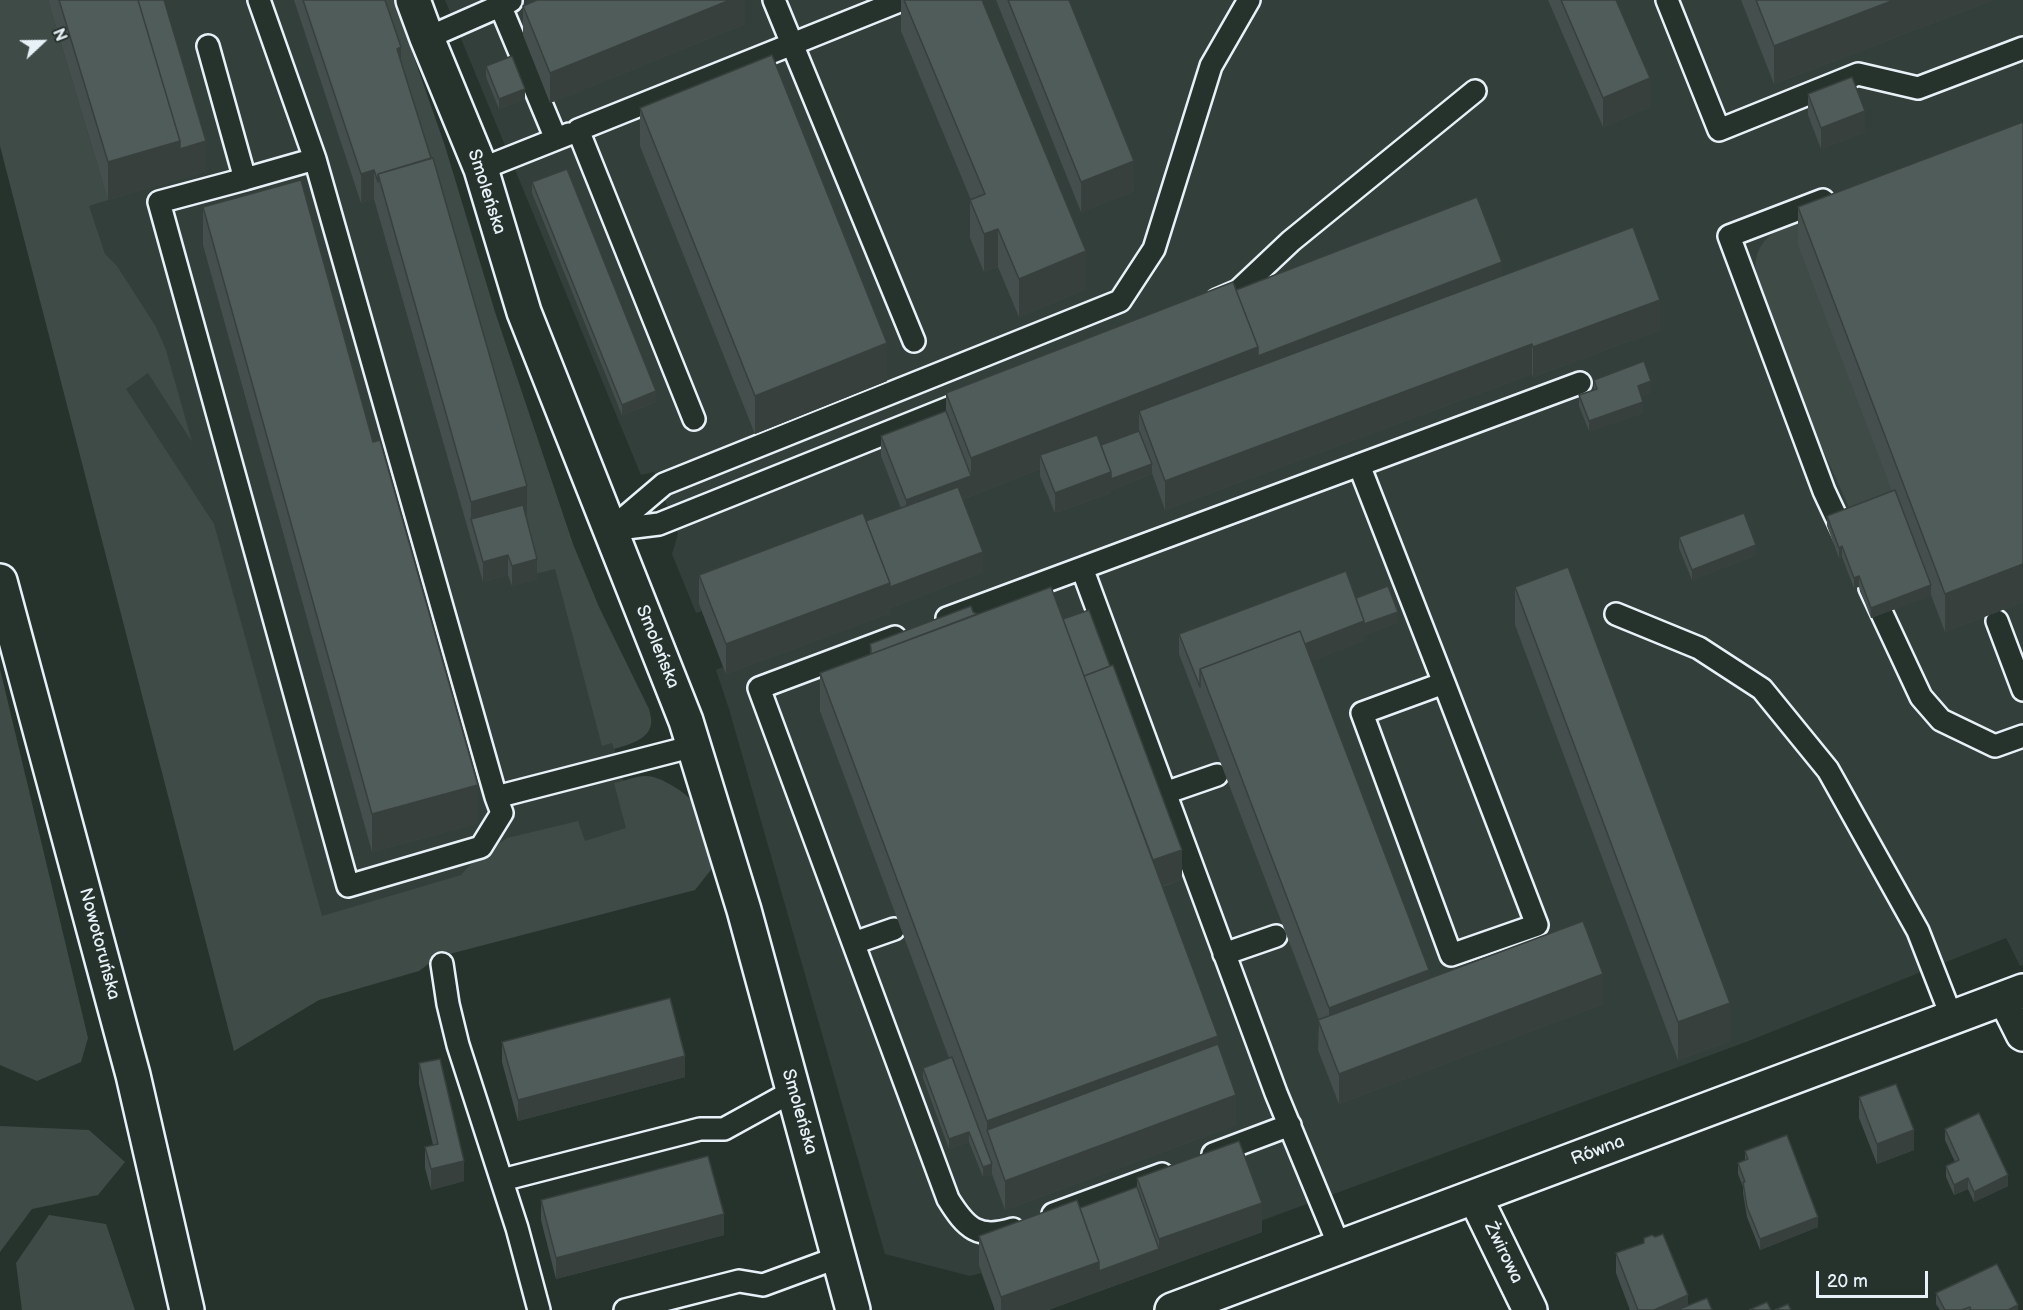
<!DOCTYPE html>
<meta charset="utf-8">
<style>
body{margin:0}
#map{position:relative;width:2023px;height:1310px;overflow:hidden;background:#26332d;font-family:"Balsamiq Sans",sans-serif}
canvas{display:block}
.north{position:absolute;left:12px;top:12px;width:60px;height:60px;-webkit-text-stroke:4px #26332d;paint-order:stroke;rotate:68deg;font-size:16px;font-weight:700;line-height:24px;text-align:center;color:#e8f1f8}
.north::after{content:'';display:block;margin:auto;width:21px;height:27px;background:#e8f1f8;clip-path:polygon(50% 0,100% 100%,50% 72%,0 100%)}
.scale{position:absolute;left:1816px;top:1271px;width:112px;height:27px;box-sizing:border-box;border:3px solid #e8f1f8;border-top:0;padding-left:8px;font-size:18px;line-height:21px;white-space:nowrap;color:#e8f1f8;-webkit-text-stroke:4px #26332d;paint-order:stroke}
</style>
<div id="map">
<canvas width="2023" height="1310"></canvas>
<div class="north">N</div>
<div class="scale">20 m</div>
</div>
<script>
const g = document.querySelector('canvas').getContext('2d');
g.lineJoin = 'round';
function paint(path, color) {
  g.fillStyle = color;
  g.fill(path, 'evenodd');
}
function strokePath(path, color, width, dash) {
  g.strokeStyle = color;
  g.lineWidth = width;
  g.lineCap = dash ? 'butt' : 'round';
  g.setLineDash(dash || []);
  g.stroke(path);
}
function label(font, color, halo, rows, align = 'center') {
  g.font = font + ' "Balsamiq Sans",sans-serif';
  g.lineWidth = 5;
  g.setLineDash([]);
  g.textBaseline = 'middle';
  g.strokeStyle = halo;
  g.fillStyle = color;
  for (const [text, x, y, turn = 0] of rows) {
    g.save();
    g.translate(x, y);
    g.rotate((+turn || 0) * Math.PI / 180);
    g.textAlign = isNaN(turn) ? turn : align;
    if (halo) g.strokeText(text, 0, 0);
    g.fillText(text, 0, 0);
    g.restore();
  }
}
const built = new Path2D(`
 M0 0H375L559 557 654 886 229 995Z
 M445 0H2023V965L2020 966 2006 938 1746 1042 1258 1222 1262 1232 1048 1310H995L981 1273 970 1276 885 1254 729 709 716 670 723 667 702 611 696 613 672 554 678 534 654 472 641 475Z`);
const green = new Path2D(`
 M0 0H48L108 200 89 206 105 254 117 266 156 327 166 350 192 442 148 373 126 389 214 524 322 916 461 875 470 865 507 838 578 821 585 841 626 828 614 783C624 781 636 776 646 776 661 776 689 794 697 807 703 817 710 853 714 866L695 890 438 957 419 971 319 1000 234 1051 0 146Z
 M375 0H394L445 146 495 312 573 544 599 607 649 709C650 713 652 720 651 724 649 740 627 745 614 749L612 743 602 746 555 569 535 574Z
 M1836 209 1895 500 1853 516 1822 448 1756 275C1750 227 1801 221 1836 209Z
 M0 669 88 1038 81 1062 37 1081 0 1065Z
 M0 1126 89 1130 125 1162 98 1195 32 1209 0 1252Z
 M49 1215 106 1224 135 1310H22L16 1263Z`);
const lane = new Path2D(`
 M259 0 315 159 496 797 694 746
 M774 0 914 341
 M1667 0 1719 130 1858 74 1918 88 2023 48
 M500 5 556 139
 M427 38 511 1
 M208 46 245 179 315 159
 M481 169 569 134
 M245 179 159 202 348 886 481 847 502 813 496 797
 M1823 200 1729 236 1824 491 1846 538
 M1217 300 1238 291 1291 241 1475 91
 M694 419 578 130 902 0
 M1359 465 1444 683 1362 713 1451 955 1537 925 1444 683
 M610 530 659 524 971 399
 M610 530 664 484 1120 301 1154 249 1211 66 1249 0
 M1082 568 1580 383
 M1870 588 1921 697 1941 720 1995 746 2023 736
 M1616 614 1699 648 1762 689 1828 770 1918 931 1952 1018
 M947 618 1082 568 1276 1093 1340 1248
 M1997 621 2023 690
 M895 637 759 688 948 1199C966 1228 978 1240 1013 1229
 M1165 793 1217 775
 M854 943 894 929
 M1224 954 1276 936
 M442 964 448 1004 458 1045 517 1228 539 1310
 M1213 1154 1290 1125
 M502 1180 700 1129H724L793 1091
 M1053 1214 1162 1174
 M625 1310 739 1281 763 1285 839 1257`);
const street = new Path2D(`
 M413 0 427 38 481 169 524 312 686 721 744 910 853 1310
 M2005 998 2023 1034
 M1475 1197 1530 1310
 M1172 1310 2023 991`);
const secondary = new Path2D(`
 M0 581 133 1075 187 1310`);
const wall = new Path2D(`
 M48 0H164L206 171 108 200Z
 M294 0H385L401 62 527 521 537 579 512 586 508 575 483 582 374 199 361 203Z
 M745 0V24L550 103 523 35V6Z
 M901 0H982L1086 289 1019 317 998 267 984 272 970 238V200H971L901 31Z
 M996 0H1069L1134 191 1081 212Z
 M1548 0H1616L1650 107 1603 127Z
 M1741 0H1993L1774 84Z
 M486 66 525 99 499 109 486 77Z
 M1808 94 1865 132 1821 149 1808 115Z
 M640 108 887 381 755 434 640 146Z
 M2023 122V602L1945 632 1931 595 1871 618 1859 587 1854 588 1842 557 1839 558 1827 526V516L1892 491 1798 245V207Z
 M532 182 656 402 622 415 532 193Z
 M203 207 478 823 372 852 203 245Z
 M1502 276 1660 330 1533 377 1532 374 1165 510 1152 473V474L1111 490V493L1055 513 1040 476V469L963 499 983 572 890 608V613L726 674 699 604V575L866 521 901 508 881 456V436L946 411V393L1236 290Z
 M1594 380 1651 392 1641 396 1643 413 1589 431 1579 406V395L1594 390Z
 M1679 537 1756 555 1692 580 1679 548Z
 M1515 587 1730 1041 1678 1060 1515 625Z
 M1356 598 1398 622 1364 635V641L1311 661 1429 979 1603 1004 1339 1104 1318 1050 1319 1020 1179 654V634Z
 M973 612 977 614 1063 619 1182 879 1162 887 1218 1044 1236 1125 1005 1210 992 1174 983 1177 969 1142 949 1149 923 1078V1068L949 1058 820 711V673L870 654V644Z
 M502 1042 685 1077 518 1121 502 1062Z
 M419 1063 464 1181 431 1190 425 1168V1147L433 1145 419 1084Z
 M1859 1097 1914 1150 1877 1164 1859 1118Z
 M1945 1129 2008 1186 1974 1202 1968 1189 1954 1195 1946 1177V1166L1955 1162 1945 1140Z
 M1745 1151 1818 1227 1760 1250 1747 1217 1743 1193V1187L1738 1174V1163L1745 1160Z
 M1137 1178 1262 1232 1048 1310H995L979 1265V1236L1080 1208 1137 1187Z
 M541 1200 724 1235 556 1279 541 1220Z
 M1616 1253 1688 1305 1712 1310H1630L1616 1273Z
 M1936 1293 2018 1310H1940L1936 1304Z`);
const shadedWall = new Path2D(`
 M730 0H745V24L550 103V73Z
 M1894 0H1993L1774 84V46Z
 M401 47V77L397 49Z
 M1650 78V107L1603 127V98Z
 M525 89V99L499 109V99Z
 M1865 111V132L1821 149V128Z
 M180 141H206V171L108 200V162Z
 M1134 161V191L1081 212V182Z
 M374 170V199L361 203V174Z
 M998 229V267L984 272V234Z
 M1086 251V289L1019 317V279Z
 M1502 262V291L1139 411V431L1045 468 1040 455V469L906 521V500L971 476V458L1258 347Z
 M1660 300V330L1533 377V347Z
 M887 343V381L755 434V396Z
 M1532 344V374L1165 510V481Z
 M1651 381V392L1638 397V386Z
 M656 391V402L622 415V405Z
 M1643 402V413L1589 431V421Z
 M1152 464V474L1111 490V493L1055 513V493L1111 472Z
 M527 486V524L471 519V502Z
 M1756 545V555L1692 580V570Z
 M1842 546V557L1839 558V548Z
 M983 552V572L890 608V613L726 674V644L890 583Z
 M508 555V575L483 582V562Z
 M537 559V579L512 586V566Z
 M2023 564V602L1945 632V594Z
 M1859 576V587L1854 588V578Z
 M1931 585V596L1871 618V608Z
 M1398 612V622L1364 635V641L1300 666 1299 646 1364 621Z
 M478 785V823L372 852V814Z
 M1182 850V879L1149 891V862Z
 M1429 970V1008L1329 1046V1008Z
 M1603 974V1004L1339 1104V1074Z
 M1730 1003V1041L1678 1060V1022Z
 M1218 1036V1074L987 1130V1121Z
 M685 1056V1077L518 1121V1100Z
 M1236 1095V1125L1005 1210V1181Z
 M1914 1130V1150L1877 1164V1144Z
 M969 1132V1142L949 1149V1139Z
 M464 1161V1181L431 1190V1169Z
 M992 1164V1174L983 1177V1167Z
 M2008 1175V1186L1974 1202V1192Z
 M1968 1178V1189L1954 1195V1185Z
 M1262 1203V1232L1048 1310H1001V1297L1099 1262 1159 1249V1239Z
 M724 1214V1235L556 1279V1258Z
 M1818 1217V1227L1760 1250V1239Z
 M1688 1295V1310H1654Z
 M2018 1305V1310H2008Z`);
const building = new Path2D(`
 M59 0H138L180 141 108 162Z
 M138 0H164L206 141 180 149V141Z
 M303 0H385L401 47 397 49 431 158 378 174V182L374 170 361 174Z
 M537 0H730L550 73 523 6Z
 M904 0H982L1086 251 1019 279 998 229 984 234 970 200 985 194Z
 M1008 0H1069L1134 161 1081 182Z
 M1561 0H1616L1650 78 1603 98Z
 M1756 0H1894L1774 46Z
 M772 55 887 343 755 396 640 108Z
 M512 56 525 89 499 99 486 66Z
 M1852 77 1865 111 1821 128 1808 94Z
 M2023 122V564L1945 594 1798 207Z
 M433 158 527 486 471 502 378 174Z
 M567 169 656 391 622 405 532 182Z
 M301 180 373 442 380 440 478 785 372 814 203 207Z
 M1477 197 1502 262 1258 356V347L1236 290Z
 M1633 227 1660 300 1533 347 1532 344 1165 481 1139 411Z
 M1233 282 1258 347 971 458 946 393Z
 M1644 361 1651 381 1638 386 1643 402 1589 421 1579 395 1597 389 1594 380Z
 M946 411 971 476 906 500 881 436Z
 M1139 431 1152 464 1111 479V472L1101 445Z
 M1097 435 1111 472 1055 493 1040 455Z
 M958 487 983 552 890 587V583L866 521Z
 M1895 490 1931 585 1871 608 1859 576 1854 578 1842 546 1839 548 1827 516Z
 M523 505 537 559 512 566 508 555 483 562 471 519Z
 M863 513 890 583 726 644 699 575Z
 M1744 513 1756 545 1692 570 1679 537Z
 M1568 567 1730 1003 1678 1022 1515 587Z
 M1346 571 1364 621 1305 644 1300 631 1200 669V687L1179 634Z
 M1388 586 1398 612 1364 624V621L1356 598Z
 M1051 587 1218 1036 987 1121 820 673Z
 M971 606 973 612 977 614 871 654V649L870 644Z
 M1089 610 1110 666 1084 676 1063 619Z
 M1300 631 1429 970 1329 1008 1200 669Z
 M1113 665 1182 850 1153 860 1084 676Z
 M1583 921 1603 974 1339 1074 1318 1020Z
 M670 998 685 1056 518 1100 502 1042Z
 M1218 1044 1236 1095 1005 1181 987 1130Z
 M952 1057 992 1164 983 1167 969 1132 949 1139 923 1068Z
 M440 1059 464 1161 431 1169 425 1147 438 1144 419 1063Z
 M1896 1084 1914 1130 1877 1144 1859 1097Z
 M1979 1113 2008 1175 1974 1192 1968 1178 1954 1185 1946 1166 1959 1160 1945 1129Z
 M1787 1135 1818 1217 1760 1239 1747 1207 1743 1182H1745L1738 1163 1748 1159 1745 1151Z
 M1239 1141 1262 1203 1159 1239 1137 1178Z
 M708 1156 724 1214 556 1258 541 1200Z
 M1137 1187 1159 1249 1099 1271V1262L1080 1208Z
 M1077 1200 1099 1262 1001 1297 979 1236Z
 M1663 1234 1688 1295 1654 1310H1638L1616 1253 1644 1243V1238L1652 1235 1655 1237Z
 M1997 1264 2018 1305 2008 1310H1971L1970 1307 1962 1310H1945L1936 1293Z
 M1707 1298 1712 1310H1677Z
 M1767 1302 1771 1310H1749Z
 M1788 1304 1791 1310H1775Z`);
const streetNames = [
 ["Smoleńska",486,192,72],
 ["Smoleńska",657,647,68],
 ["Nowotoruńska",99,944,75],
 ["Smoleńska",799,1112,74],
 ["Równa",1598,1151,-21],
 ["Żwirowa",1503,1253,64]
];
paint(built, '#333f3a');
paint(green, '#3e4b47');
strokePath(lane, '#e8f1f8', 26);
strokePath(street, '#e8f1f8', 38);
strokePath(secondary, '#e8f1f8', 38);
strokePath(lane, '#26332d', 21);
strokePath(street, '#26332d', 33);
strokePath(secondary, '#26332d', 33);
paint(wall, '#454f4d');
paint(shadedWall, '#38403e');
paint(building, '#505c59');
strokePath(building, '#38403e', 1.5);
label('18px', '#e8f1f8', '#26332d', streetNames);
</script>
